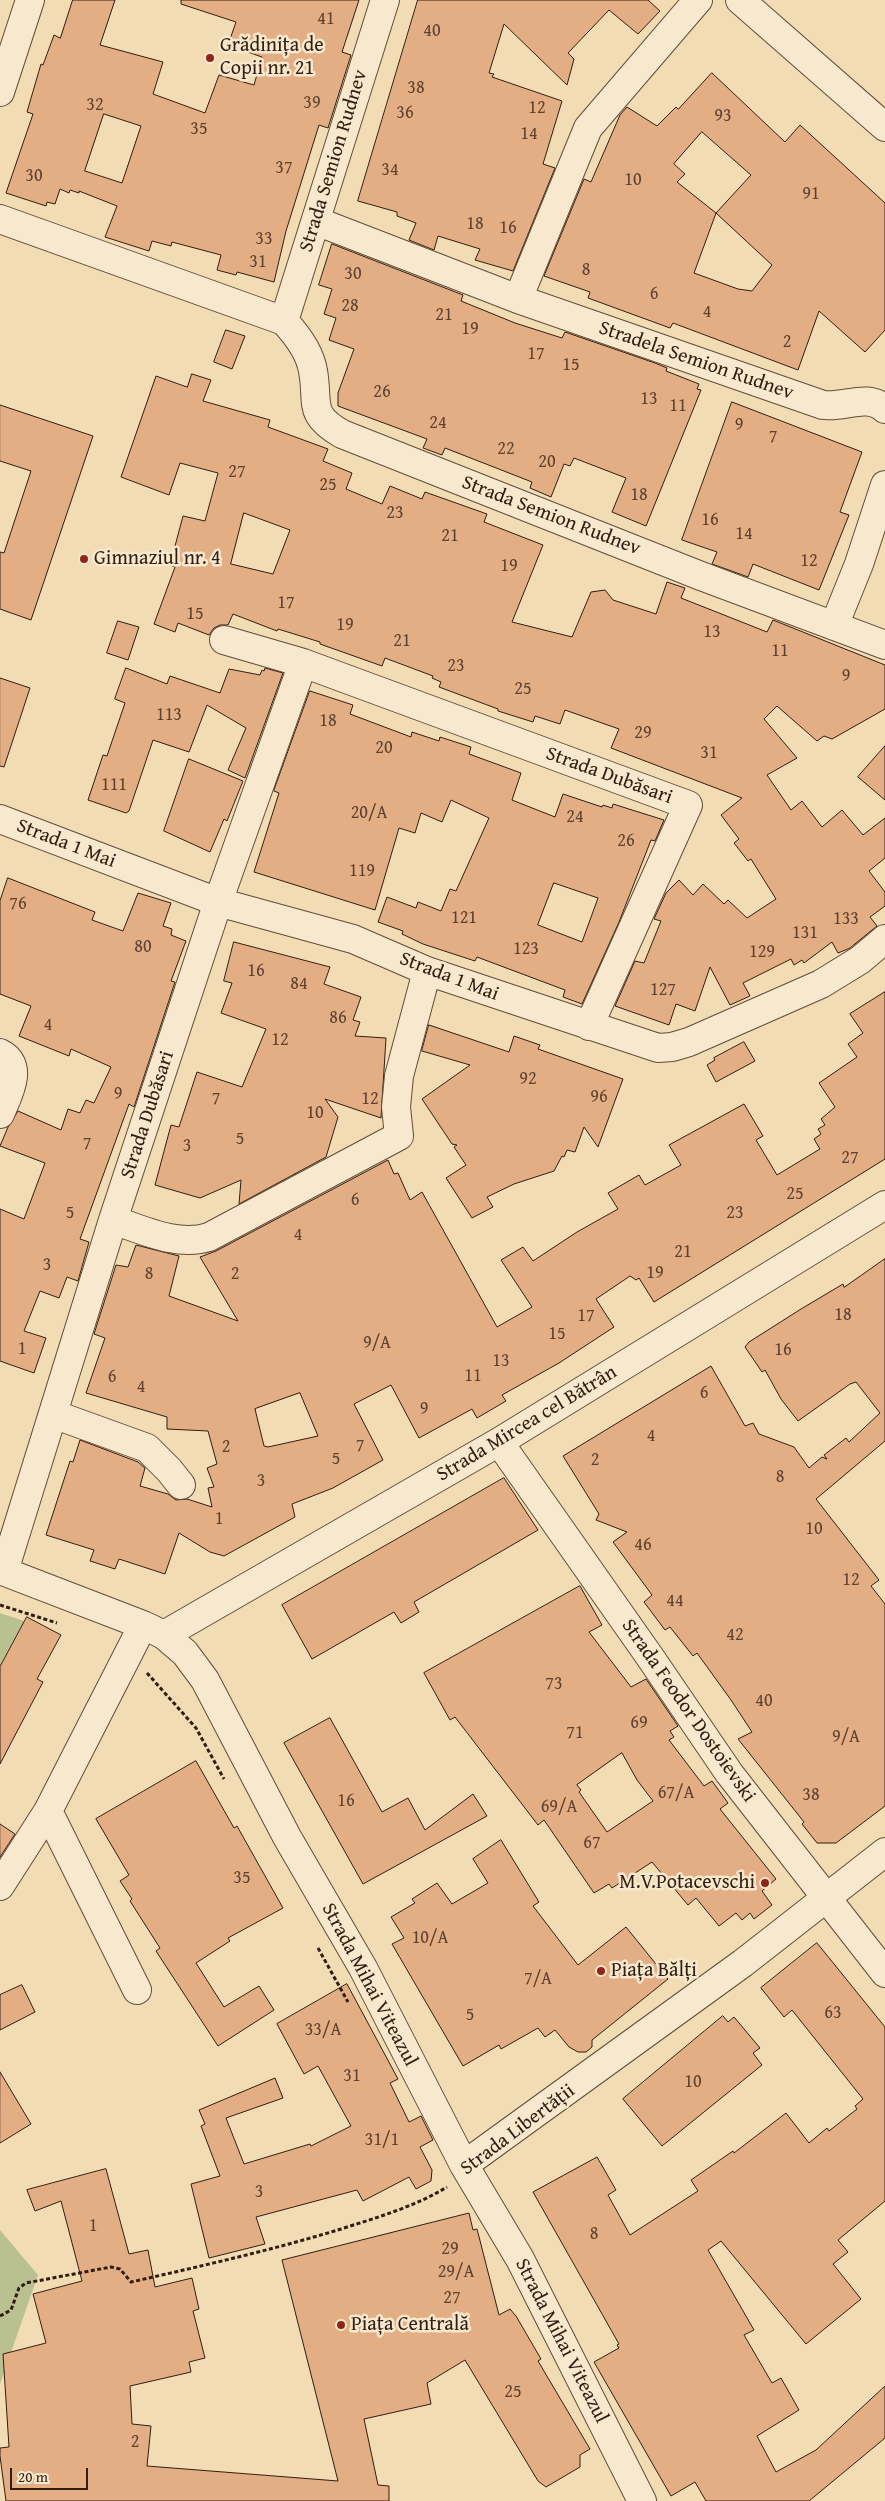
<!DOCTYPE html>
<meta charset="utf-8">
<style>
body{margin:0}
#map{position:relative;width:885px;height:2501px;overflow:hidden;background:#f2dcb4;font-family:"Gentium Book Plus",serif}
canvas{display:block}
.scale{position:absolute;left:10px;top:2468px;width:78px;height:22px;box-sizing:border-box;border:2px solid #311d11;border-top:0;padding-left:6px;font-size:15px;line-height:18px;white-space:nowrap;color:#311d11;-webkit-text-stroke:4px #f7e8ce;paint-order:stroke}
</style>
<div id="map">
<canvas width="885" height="2501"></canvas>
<div class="scale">20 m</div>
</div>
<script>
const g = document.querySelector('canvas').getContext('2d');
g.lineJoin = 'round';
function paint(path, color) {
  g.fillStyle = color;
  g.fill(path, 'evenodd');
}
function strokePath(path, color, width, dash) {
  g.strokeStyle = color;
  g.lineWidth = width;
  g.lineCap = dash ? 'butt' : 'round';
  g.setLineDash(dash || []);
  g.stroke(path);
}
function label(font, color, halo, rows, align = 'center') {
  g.font = font + ' "Gentium Book Plus",serif';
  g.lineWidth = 5;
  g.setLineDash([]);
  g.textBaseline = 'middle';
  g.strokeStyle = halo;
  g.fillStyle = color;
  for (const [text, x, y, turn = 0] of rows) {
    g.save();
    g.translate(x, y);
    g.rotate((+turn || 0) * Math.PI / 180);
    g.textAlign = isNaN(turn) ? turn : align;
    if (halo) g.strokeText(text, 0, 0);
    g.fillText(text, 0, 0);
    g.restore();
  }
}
const green = new Path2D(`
 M0 1613 24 1621 0 1666Z
 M0 2230 38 2275 0 2384Z`);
const building = new Path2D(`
 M73 0H115L100 45 163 62 153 94 205 113 219 75 254 85 262 57 228 45 236 22 181 4V0H359L342 52 351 55 328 128 319 125 286 231 274 282 237 272 236 275 217 270 221 255 172 242 171 246 152 241 149 251 105 237 117 206 79 191V193L70 190 69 193 60 189 55 204 47 202 46 206 6 193 33 114 27 112 41 64 43 65 54 35 60 38ZM104 114 141 126 122 183 85 171Z
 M418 0H648L660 11 638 34 609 10 568 53 574 59 567 85 504 24 489 73 494 74 492 77 562 101 543 164 555 168 513 271 475 260 480 249 438 236 434 250 409 240 416 223 397 216V212L358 201Z
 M712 73 785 142 800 125 885 203V330L865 352 819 311 798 370 673 323 670 328 588 298 590 292 544 276 584 179 591 182 620 115 627 107 657 126 676 107 678 109ZM702 132 751 175 716 213 772 265 752 291 738 289 694 273 716 213 677 182 685 174 674 164Z
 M332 244 463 295 461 301 515 323 562 338 565 332 655 363 667 368 666 371 699 384 697 389 701 390 646 526 612 512 626 478 574 458 570 466 564 464 551 497 530 488 532 482 445 448 442 455 423 448 427 439 338 406V393L354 349 329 340 336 318 324 314 332 289 319 285Z
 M226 330 245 336 232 369 214 362Z
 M192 374 211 380 203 401 270 420 268 427 328 449 323 461 352 473 346 489 382 504 390 486 422 499 425 492 487 514 484 522 543 545 512 622 572 637 591 592 605 590 613 600 656 614 667 582 685 588 681 598 767 632 773 620 885 665V709L832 739 824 736 817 741 777 706 764 719 797 758 767 775 791 810 802 801 822 827 842 810 863 835 885 818V858L869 871 885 892V906L870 917 877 926 850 948 838 953 832 942 804 963 802 960 794 965 791 959 743 983 750 996 730 1005 710 967 695 1011 676 1004 669 1025 615 1006 635 961 644 963 661 921 654 919 666 893 679 880 693 895 703 884 724 904 728 900 747 918 776 899 751 859 748 861 734 843 739 839 721 815 742 798 611 748 619 729 565 710 560 724 535 716 533 722 498 711V709L439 687 441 682 432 678 433 676 385 658 382 666 320 644V642L278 629 277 631 233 614 228 625H220L214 628 209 635 178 623 175 632 154 624 175 567 170 565 183 516 205 521 218 473 180 463 169 495 121 477 156 376 187 387ZM244 513 290 530 273 574 231 564Z
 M732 402 862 452 840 512 849 515 819 590 753 564 748 577 726 569 712 564 717 552 682 540Z
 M0 405 93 436 31 620 0 609V552L4 553 31 471 0 461Z
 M118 621 139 627 128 660 107 653Z
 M126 668 167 684 170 676 220 693 229 669 260 675 262 670 264 671 265 668 283 673 245 778 228 770 246 728 207 705 189 752 153 740 129 811 126 813 88 800 103 755 107 756 125 703 115 699Z
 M0 678 30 688 4 767 0 766Z
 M310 691 353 705 350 714 411 737 412 732 439 741 440 737 471 747 469 754 521 773 512 800 555 817 563 794 602 807 603 805 612 808 613 804 664 820 655 841 651 840 619 922 582 1004 563 997 565 990 477 957 475 961 423 944 402 934 403 931 378 922 387 897 416 908 418 902 441 911 450 889 456 891 489 818 451 800 442 822 421 813 415 833 399 828 375 910 254 872 279 793 274 791ZM554 883 598 898 582 942 538 925Z
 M885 746V800L858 777Z
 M189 759 243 781 227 821 224 819 210 852 164 831Z
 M8 878 95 912 92 920 123 931 138 893 171 903 163 926 172 929 171 935 186 941 171 981 175 982 134 1107 129 1104 80 1239 89 1242 78 1281 67 1277 59 1298 40 1291 24 1331 46 1338 34 1373 0 1361V1209L24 1219 45 1163 0 1146 8 1127 18 1111 61 1130 68 1109 80 1113 86 1100 94 1103 111 1067 71 1049 69 1056 19 1036 31 1006 0 994V901Z
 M234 942 330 967 324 984 361 997 353 1020 360 1022 355 1036 386 1038 381 1118 325 1099 338 1117 326 1157 239 1204 241 1180 200 1198 155 1185 171 1125 179 1127 197 1072 242 1087 266 1029 221 1013 232 983 224 981Z
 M885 992V1159L654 1302 639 1278 636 1280 630 1276 596 1299 614 1327 559 1363 502 1395 506 1401 477 1418 472 1409 419 1438 391 1385 354 1404 383 1460 333 1488 292 1504 295 1517 224 1556 210 1552 179 1533 165 1574 119 1559 115 1569 90 1561 94 1550 46 1535 70 1461 73 1462 80 1440 138 1462 145 1468 140 1486 168 1494 176 1500 187 1499 212 1507 208 1488 214 1487 207 1468 217 1464 208 1431 167 1429V1417L86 1393 105 1338 94 1334 116 1265 128 1267 136 1245 179 1256 169 1296 238 1321 200 1257 216 1251 388 1160 394 1174 398 1173 410 1200 422 1192 497 1327 532 1307 501 1260 523 1247 533 1261 577 1232 618 1209 608 1193 639 1175 645 1185 681 1165 669 1145 744 1104 763 1136 756 1140 777 1175 820 1149 814 1139 821 1134 818 1129 825 1125 821 1119 835 1107 819 1083 857 1057 848 1044 863 1033 850 1014ZM300 1393 318 1436 268 1447 264 1446 255 1409Z
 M429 1025 509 1052 514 1036 540 1045 538 1049 623 1079 598 1147 584 1127 575 1152 567 1150 564 1157 562 1156 554 1171 514 1184 487 1197 493 1207 472 1218 446 1178 466 1165 454 1147 457 1145 452 1144 422 1099 470 1065 422 1051Z
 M744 1042 755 1061 716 1082 707 1065 715 1060 714 1058Z
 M885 1259V1441L816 1499 879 1580 871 1586 885 1604V1806L836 1843H817L802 1824 804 1822 738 1739 752 1732 731 1700 697 1653 693 1656 670 1627 665 1630 644 1602 652 1595 613 1542 627 1532 596 1520 599 1514 563 1456 711 1366 745 1426 753 1423 759 1434 794 1447 809 1468 822 1457 827 1459 824 1455 846 1438 849 1442 880 1413 856 1382 850 1384 798 1421 781 1399 765 1370 762 1372 745 1347 749 1342 801 1309 843 1284 844 1287Z
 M504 1478 538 1530 414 1602 419 1612 401 1623 394 1612 312 1659 282 1605Z
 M580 1586 602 1625 589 1632 631 1687 646 1679 678 1726 670 1731 674 1737 669 1740 704 1786 712 1781 728 1803 720 1809 776 1879 762 1891 772 1905 754 1919 750 1913 742 1920 736 1913 719 1926 696 1898 688 1905 652 1862 612 1888 609 1884 594 1893 544 1820 538 1825 455 1717 450 1720 424 1673ZM622 1753 637 1780 653 1801 607 1832 579 1792 581 1790 577 1785Z
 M27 1617 61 1635 37 1679 43 1682 0 1764V1667Z
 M330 1718 382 1812 408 1798 425 1830 473 1794 487 1816 363 1884 284 1743Z
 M196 1761 234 1828 237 1826 283 1908 228 1938 230 1941 196 1963 224 2007 259 1986 274 2010 218 2046 156 1951 160 1948 130 1901 132 1899 120 1881 129 1875 96 1819Z
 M0 1824 15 1834 0 1857Z
 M501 1840 539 1902 533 1906 578 1965 626 1927 668 1979 592 2040V2047L586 2052H578L569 2047 555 2030 545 2037 538 2028 501 2049 499 2045 463 2066 392 1944 404 1938 391 1917 415 1903 412 1899 437 1883 452 1904 488 1883 473 1859Z
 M817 1943 885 2027V2201L838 2240 848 2252 833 2264 861 2299 806 2344 721 2241 708 2250 754 2330 744 2335 772 2383 781 2378 799 2410 757 2436 776 2472 816 2450 885 2386V2438L809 2501H706L695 2482 671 2496 594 2362 619 2348 617 2345 619 2344 533 2192 597 2157 616 2190 608 2195 630 2235 698 2191 691 2180 733 2151 734 2153 786 2113 809 2143 827 2128 829 2131 857 2109 855 2106 863 2099 792 2010 784 2017 761 1988Z
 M347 1984 398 2079 390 2083 409 2122 421 2116 433 2140 420 2147 432 2170 431 2181 416 2189 409 2177 363 2201 357 2190 256 2217 265 2244 209 2258 191 2184 220 2176 201 2126 205 2124 199 2110 275 2078 283 2098 226 2118 244 2164 310 2144 311 2146 351 2126 318 2066 304 2074 277 2024Z
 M22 1985 35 2012 0 2030V1995Z
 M723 2016 728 2022 734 2017 760 2048 753 2053 762 2065 662 2146 623 2099Z
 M0 2072 31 2124 0 2143Z
 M106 2169 129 2254 148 2250 155 2287 192 2278 199 2309 193 2311 205 2358 189 2362 191 2372 130 2386 132 2424 151 2426 147 2466 338 2481 282 2260 469 2213 473 2230 477 2229 499 2315 510 2309 516 2316 541 2359 538 2361 590 2449 580 2455V2467L546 2487 538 2481 465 2360 427 2383 431 2404 364 2419 378 2485 389 2486V2501H6L0 2456V2448L9 2447 3 2354 46 2343 33 2294 82 2281 61 2201 35 2211 27 2190Z`);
const path = new Path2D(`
 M0 1605 57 1623
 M147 1673 196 1728 224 1779
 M318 1948 348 2002
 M0 2316 11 2310 19 2288 26 2283 111 2267 120 2269 131 2282C202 2266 272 2250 341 2229 378 2217 414 2207 447 2187`);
const minor = new Path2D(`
 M740 0 885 127
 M0 92 30 0
 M0 219 284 321C297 335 310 352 313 371 319 404 307 414 342 434L701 576 885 645
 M316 221 518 299 823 405C845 408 867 393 885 409
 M518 299 588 128 698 0
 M284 321 385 0
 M834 626 859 564 885 485
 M224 640 303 663 688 805 589 1026
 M0 819 218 902 353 939 427 971 658 1048 672 1047 689 1042 821 984 860 960 885 939
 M0 1053C25 1065 8 1095 0 1114
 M113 1220C143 1230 178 1247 209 1237L399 1136 396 1107 399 1076 427 971
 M53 1414 147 1448 169 1470 181 1485
 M499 1442 650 1657 729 1773 885 1973
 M0 1570 143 1625 164 1635 185 1653 205 1680 287 1837 363 1968 464 2165 520 2259 642 2501
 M4 1571 113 1220 218 902 303 663
 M164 1635 499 1442 885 1205
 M48 1811 137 1990
 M0 1886 48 1811 143 1625
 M464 2165 743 1963 885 1852`);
const markers = [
 [210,58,5,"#8f2418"],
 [84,559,5,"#8f2418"],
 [765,1883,5,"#8f2418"],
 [601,1971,5,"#8f2418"],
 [341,2325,5,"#8f2418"]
];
const numberNames = [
 ["41",326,19],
 ["40",432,31],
 ["38",416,88],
 ["39",312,103],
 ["32",95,105],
 ["12",537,108],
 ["36",405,113],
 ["93",723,116],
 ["35",199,129],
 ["14",529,134],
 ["37",284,168],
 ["34",390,170],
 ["30",34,176],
 ["10",633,180],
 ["91",811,194],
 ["18",475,224],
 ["16",508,228],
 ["33",264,239],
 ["31",258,262],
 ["8",586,270],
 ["30",353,274],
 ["6",654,294],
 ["28",350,306],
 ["4",707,312],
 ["21",444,315],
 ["19",470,329],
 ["2",787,342],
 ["17",536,354],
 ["15",571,365],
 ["26",382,392],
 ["13",649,399],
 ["11",678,406],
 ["24",438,423],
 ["9",739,425],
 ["7",773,437],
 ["22",506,449],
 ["20",547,462],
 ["27",237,472],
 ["25",328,485],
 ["18",639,495],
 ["23",395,513],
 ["16",710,520],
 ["14",744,534],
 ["21",450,536],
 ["12",809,561],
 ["19",509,566],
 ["17",286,603],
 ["15",195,614],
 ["19",345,625],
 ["13",712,632],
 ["21",402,641],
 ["11",780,651],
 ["23",456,666],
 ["9",846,676],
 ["25",523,689],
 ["113",169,715],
 ["18",328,721],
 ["29",643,733],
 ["20",384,748],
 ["31",709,753],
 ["111",114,785],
 ["20/A",369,813],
 ["24",575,817],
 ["26",626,841],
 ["119",362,871],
 ["76",18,904],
 ["121",464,918],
 ["133",846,919],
 ["131",805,933],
 ["80",143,947],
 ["123",526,949],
 ["129",762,952],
 ["16",256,971],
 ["84",299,984],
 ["127",663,990],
 ["86",338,1018],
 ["4",48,1025],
 ["12",280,1040],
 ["92",528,1079],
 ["9",118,1094],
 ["96",599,1097],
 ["7",216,1099],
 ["12",370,1099],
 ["10",315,1113],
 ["5",240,1139],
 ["7",87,1144],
 ["3",187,1146],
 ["27",850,1158],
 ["25",795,1194],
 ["6",355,1200],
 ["5",70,1213],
 ["23",735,1213],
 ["4",298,1235],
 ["21",683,1252],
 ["3",47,1265],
 ["19",655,1273],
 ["8",149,1274],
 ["2",235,1274],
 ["18",843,1315],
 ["17",586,1316],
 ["15",557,1334],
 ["9/A",377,1343],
 ["1",22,1349],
 ["16",783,1350],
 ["13",501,1361],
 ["11",473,1376],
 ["6",112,1377],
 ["4",141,1387],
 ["6",704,1393],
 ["9",424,1409],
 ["4",651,1436],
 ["7",360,1446],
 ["2",226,1447],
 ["5",336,1459],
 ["2",595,1460],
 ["8",780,1477],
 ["3",261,1481],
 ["1",219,1519],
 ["10",814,1529],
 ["46",643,1545],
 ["12",851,1580],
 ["44",675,1601],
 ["42",735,1635],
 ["73",554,1684],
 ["40",764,1701],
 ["69",639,1723],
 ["71",575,1733],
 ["9/A",846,1737],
 ["67/A",676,1793],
 ["38",811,1795],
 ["16",346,1801],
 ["69/A",559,1807],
 ["67",592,1843],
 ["35",242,1878],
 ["10/A",430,1938],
 ["7/A",538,1979],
 ["63",833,2013],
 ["5",470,2015],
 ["33/A",323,2030],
 ["31",352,2076],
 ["10",693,2082],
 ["31/1",382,2140],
 ["3",259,2192],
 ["1",93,2226],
 ["8",594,2234],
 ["29",450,2249],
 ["29/A",456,2272],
 ["27",452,2298],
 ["25",513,2392],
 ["2",135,2442]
];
const poiNames = [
 ["Grădinița de",220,46],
 ["Copii nr. 21",220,69],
 ["Gimnaziul nr. 4",94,559],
 ["M.V.Potacevschi",755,1883,"right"],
 ["Piața Bălți",611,1971],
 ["Piața Centrală",351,2325]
];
const streetNames = [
 ["Strada Semion Rudnev",334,161,-73],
 ["Stradela Semion Rudnev",696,361,19],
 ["Strada Semion Rudnev",551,516,21],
 ["Strada Dubăsari",609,776,20],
 ["Strada 1 Mai",66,844,21],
 ["Strada 1 Mai",449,977,21],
 ["Strada Dubăsari",148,1115,-72],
 ["Strada Mircea cel Bătrân",527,1424,-31],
 ["Strada Fеodor Dostoievski",688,1711,55],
 ["Strada Mihai Viteazul",369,1985,62],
 ["Strada Libertății",518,2130,-37],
 ["Strada Mihai Viteazul",561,2341,63]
];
paint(green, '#b8c18f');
paint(building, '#e4ae85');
strokePath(building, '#311d11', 1);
strokePath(minor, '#614d3a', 30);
strokePath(path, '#311d11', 3, [4, 2.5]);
strokePath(minor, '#f7e8ce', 28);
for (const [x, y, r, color] of markers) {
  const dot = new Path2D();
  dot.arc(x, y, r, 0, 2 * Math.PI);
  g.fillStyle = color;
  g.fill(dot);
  strokePath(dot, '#f7e8ce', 2);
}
label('18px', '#5e412e', null, numberNames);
label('20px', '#311d11', '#f7e8ce', poiNames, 'left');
label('20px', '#311d11', '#f7e8ce', streetNames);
</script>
